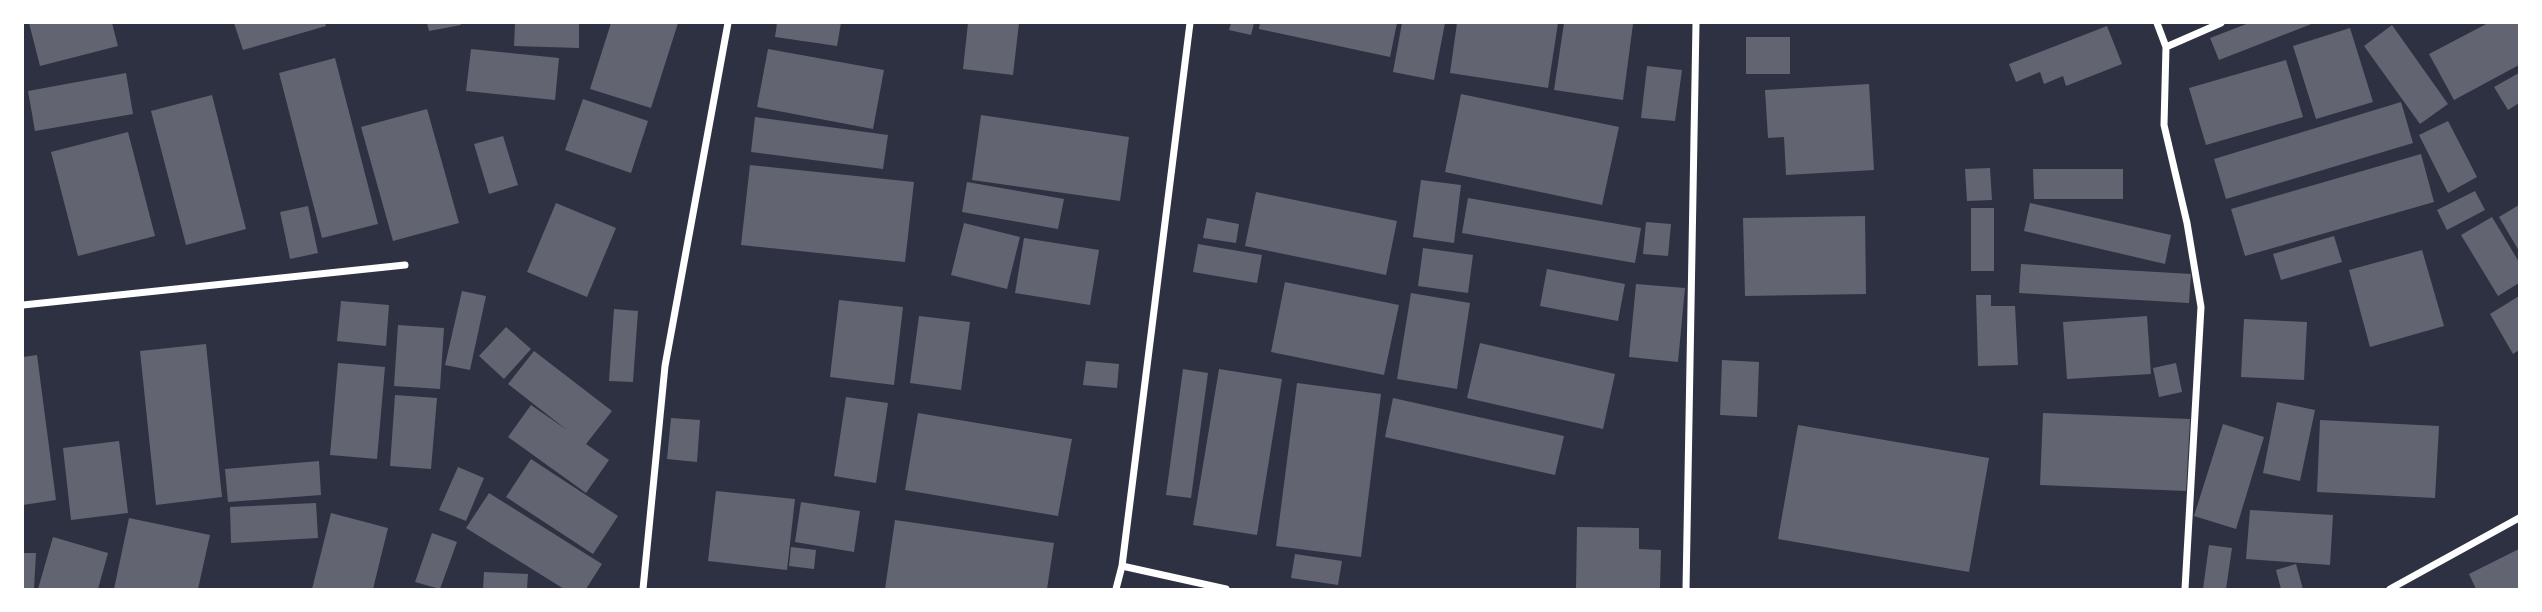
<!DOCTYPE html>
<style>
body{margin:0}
#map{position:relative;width:2542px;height:612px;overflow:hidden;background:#2d3142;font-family:Figtree,sans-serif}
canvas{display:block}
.frame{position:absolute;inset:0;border:24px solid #fff;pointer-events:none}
</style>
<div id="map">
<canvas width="2542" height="612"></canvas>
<div class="frame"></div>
</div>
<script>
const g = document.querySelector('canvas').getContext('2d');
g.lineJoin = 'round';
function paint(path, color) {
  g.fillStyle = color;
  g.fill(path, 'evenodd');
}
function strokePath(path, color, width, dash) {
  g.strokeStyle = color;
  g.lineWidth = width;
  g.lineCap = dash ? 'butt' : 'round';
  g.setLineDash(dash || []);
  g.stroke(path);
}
const building = new Path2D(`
 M29 23H112L118 46 40 66Z
 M234 23H325L326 26 243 50Z
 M427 23H460L461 25 429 31Z
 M515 23H579V48L514 46Z
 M611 23H678L651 108 590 89Z
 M777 23H841L837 46 775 37Z
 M968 23H1019L1013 75 963 69Z
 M1231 23H1254L1251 35 1229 30Z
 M1260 23H1397L1390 57 1259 29Z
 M1402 23H1445L1434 80 1393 72Z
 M1457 23H1558L1548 88 1450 73Z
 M1564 23 1633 24 1623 100 1554 90Z
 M2249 23H2314L2219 60 2210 38Z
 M2488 23H2519V65L2454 100 2429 54Z
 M2392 25 2448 104 2420 124 2364 46Z
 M2107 26 2122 64 2066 86 2063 76 2044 84 2040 72 2016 82 2009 64Z
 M2350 28 2373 102 2316 119 2293 46Z
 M1746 37H1790V74H1746Z
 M471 49 559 58 555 100 466 91Z
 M768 49 884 70 873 129 757 107Z
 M335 58 378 224 322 238 279 73Z
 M2286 60 2303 117 2206 145 2189 88Z
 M1647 66 1682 70 1675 121 1641 118Z
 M126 73 133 114 35 131 28 91Z
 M2519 73V103L2508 110 2494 87Z
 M1869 84 1874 170 1786 175 1784 137 1768 138 1765 90Z
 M1461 94 1619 127 1602 205 1445 172Z
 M212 95 246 229 186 245 151 111Z
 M583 99 648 121 631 173 565 150Z
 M2401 102 2413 143 2226 199 2214 159Z
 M427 109 459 223 393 241 361 127Z
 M981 115 1129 137 1120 201 972 180Z
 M755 117 888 135 883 169 751 152Z
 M2448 121 2477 177 2448 193 2419 135Z
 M128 132 155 236 78 256 51 152Z
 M503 136 518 185 489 194 474 144Z
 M2421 154 2434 202 2245 256 2231 209Z
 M750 165 914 182 905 262 741 245Z
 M1990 168 1992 200 1967 201 1965 169Z
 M2033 169H2123V199H2034Z
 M1421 180 1461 185 1454 243 1413 237Z
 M967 182 1064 199 1058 229 962 212Z
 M2475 191 2485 210 2447 230 2437 210Z
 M1256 192 1397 221 1386 275 1245 246Z
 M1468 198 1641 228 1635 263 1462 233Z
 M556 203 616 228 587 297 527 272Z
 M2030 203 2171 235 2165 264 2024 231Z
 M2519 205V251L2499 217Z
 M308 206 318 253 290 259 280 212Z
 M1971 208H1994V271H1971Z
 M1865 216 1866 294 1745 296 1743 218Z
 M2492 217 2519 262V283L2498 296 2461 235Z
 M1207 218 1239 224 1236 243 1203 238Z
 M1646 222 1671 224 1668 256 1643 254Z
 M964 223 1020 237 1007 289 951 275Z
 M2334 236 2342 262 2281 280 2273 254Z
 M1024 238 1099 250 1090 305 1015 293Z
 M1198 244 1262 255 1257 283 1193 272Z
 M1423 248 1473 255 1468 293 1418 286Z
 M2422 250 2444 326 2370 347 2349 270Z
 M2021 264 2191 274 2189 303 2019 293Z
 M1547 269 1625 284 1618 321 1540 306Z
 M1285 282 1399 305 1384 375 1271 352Z
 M1636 284 1685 288 1678 362 1629 357Z
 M462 291 486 296 470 370 445 365Z
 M1411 293 1470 303 1457 389 1397 379Z
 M1976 295H1991V306H2015L2018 365 1978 366Z
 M2519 296V350L2513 354 2490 314Z
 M839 300 903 307 894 385 830 377Z
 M341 301 389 305 386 346 337 341Z
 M614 309 638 311 633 382 609 381Z
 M919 316 970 322 961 390 910 383Z
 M2147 316 2151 374 2067 379 2063 322Z
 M2244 319 2307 322 2304 380 2241 377Z
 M398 325 444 328 440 389 394 386Z
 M506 327 531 349 504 379 479 356Z
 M1480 343 1615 374 1603 429 1467 398Z
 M206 344 222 497 156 505 140 351Z
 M534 351 612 411 586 444 609 460 586 493 508 437 531 405 567 430 508 384Z
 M37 355 56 500 23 505V357Z
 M1722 360 1759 362 1757 417 1720 415Z
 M1086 361 1119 364 1117 388 1083 385Z
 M338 363 385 367 377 459 330 455Z
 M2176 363 2182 392 2159 397 2153 368Z
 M1183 369 1208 373 1191 498 1166 495Z
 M1219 369 1282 379 1257 535 1193 525Z
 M1297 383 1381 394 1361 557 1276 546Z
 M395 395 437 398 431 469 390 466Z
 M846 397 888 403 876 483 834 476Z
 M1393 398 1564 436 1555 475 1385 437Z
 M2277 402 2315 410 2300 481 2263 473Z
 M918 413 1072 439 1058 516 905 490Z
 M2043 413 2190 419 2186 491 2040 485Z
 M671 418 700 420 697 462 667 459Z
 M2320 420 2439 426 2435 498 2317 492Z
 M2223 424 2264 437 2236 529 2194 516Z
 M1798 425 1989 458 1969 572 1778 539Z
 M119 441 128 513 71 520 63 448Z
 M531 459 618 516 593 554 506 497Z
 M319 461 321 495 228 502 225 469Z
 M458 467 484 478 466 521 439 510Z
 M716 491 795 499 787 570 708 561Z
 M489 493 602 564 586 589H564L466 528Z
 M801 502 860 511 854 552 795 542Z
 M316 503 318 538 231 543 230 507Z
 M2250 510 2333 515 2330 565 2246 559Z
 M331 513 388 528 373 589H312Z
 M129 518 210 535 198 589H114Z
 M895 520 1054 543 1047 589H885Z
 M1577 527 1639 528V549L1661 550 1660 589H1576Z
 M432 533 457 542 440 589 415 582Z
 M53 537 108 553 98 589H38Z
 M2209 545 2232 548 2226 589H2203Z
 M791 547 816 550 814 569 789 566Z
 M2519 549V589H2476L2469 574Z
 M23 553H36L34 589H23Z
 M1295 554 1342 561 1338 585 1291 578Z
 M2296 564 2303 589H2281L2276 570Z
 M484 572 528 574 527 589H483Z`);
const minor = new Path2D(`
 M2157 23 2166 47
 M23 305 405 265
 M1122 566 1226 589
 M643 589 665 366 728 23
 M1116 589 1122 566 1190 23
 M1686 589 1696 23
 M2185 589 2201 307 2187 223 2164 125 2166 47 2221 23
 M2390 589 2519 518`);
paint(building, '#626471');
strokePath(minor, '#fff', 7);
</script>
